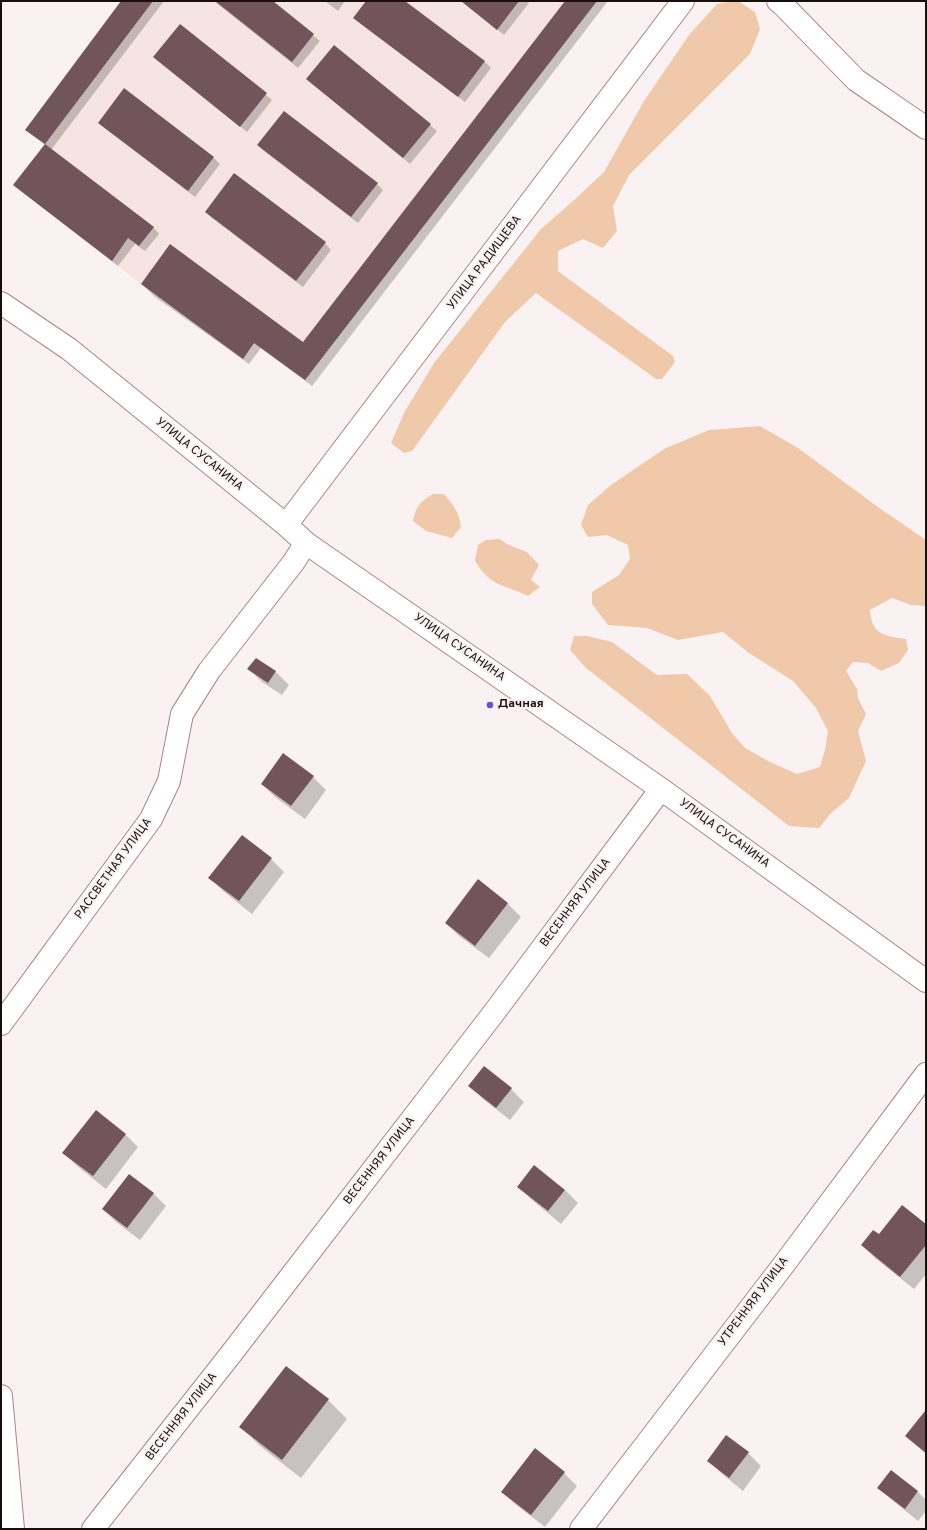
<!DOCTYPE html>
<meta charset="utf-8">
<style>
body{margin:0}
#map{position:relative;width:927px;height:1530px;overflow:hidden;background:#faf2f2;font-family:Overpass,sans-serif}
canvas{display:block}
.frame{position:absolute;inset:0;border:2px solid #1a0e0d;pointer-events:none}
</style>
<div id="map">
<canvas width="927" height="1530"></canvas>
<div class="frame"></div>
</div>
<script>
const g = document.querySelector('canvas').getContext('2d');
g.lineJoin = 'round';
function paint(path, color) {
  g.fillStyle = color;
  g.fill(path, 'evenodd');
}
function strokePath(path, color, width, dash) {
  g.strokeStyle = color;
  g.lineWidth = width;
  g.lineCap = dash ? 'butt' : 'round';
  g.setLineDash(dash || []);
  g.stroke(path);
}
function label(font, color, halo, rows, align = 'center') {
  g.font = font + ' Overpass,sans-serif';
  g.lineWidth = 4;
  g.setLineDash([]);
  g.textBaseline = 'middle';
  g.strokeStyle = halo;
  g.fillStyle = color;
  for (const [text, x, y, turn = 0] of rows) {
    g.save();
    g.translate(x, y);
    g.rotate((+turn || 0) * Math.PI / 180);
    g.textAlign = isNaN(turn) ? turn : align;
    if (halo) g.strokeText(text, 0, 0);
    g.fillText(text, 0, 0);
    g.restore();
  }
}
const built = new Path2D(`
 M121 1H597L305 380 254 343 243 359 141 284 13 185 45 144 25 130Z`);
const green = new Path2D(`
 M733 1H738L755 12 760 29 750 54 629 175 613 206 617 231 603 248 583 239 558 251V271L673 356 675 362 662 379H656L536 293 505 322 412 451 404 453 391 443 404 413 434 363 541 229 573 201 604 172 644 101 689 35 717 4Z
 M760 426 798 448 878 507 926 540V606L911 605 892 598 870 610C872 635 884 636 906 639L908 650 899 663 881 671 868 663 853 662 846 671 857 689 858 698 866 714 858 731 866 761 849 798 831 813 819 828 789 826 586 668 570 650 574 636H587L612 642 657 675 687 674 710 696 732 733 745 748 770 762 797 774 820 767 825 750 828 731 816 708 793 681 749 653 723 632 678 640 647 628 608 625 592 604V592L619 575 630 559 628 545 607 535 588 537 581 525 588 505 611 485 664 449 709 430Z
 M433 494H444C454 506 459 512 461 527L452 538 426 531 413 521C416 506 421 501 433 494Z
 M499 539 509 545 527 552 539 565 531 580 540 587 528 596C503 584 491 587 475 561L478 545 486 540Z`);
const shadow = new Path2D(`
 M122 1H164L51 150 153 227 159 234 145 251 135 244 118 266 21 191 15 185 45 145 26 130Z
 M214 1H271L320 41 298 68Z
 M325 1H345L338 11Z
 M367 1H403L484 61 491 68 465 102 361 24 355 18Z
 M461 1H526L529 3 504 35Z
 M567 1H608L312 386 261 348 249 364 155 297 142 284 303 343Z
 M180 25 272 100 247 132 155 57Z
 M308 79 430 125 437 131 410 164Z
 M124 90 214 158 220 164 195 197 106 129 99 123Z
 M258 145 377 184 383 190 358 223 264 151Z
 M206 212 325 243 331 250 303 287 212 218Z
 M256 659 276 672 289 685 282 695 262 682 249 669Z
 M313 777 326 790 305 819 275 797 262 784Z
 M271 859 284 872 252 914 223 891 210 878Z
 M478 881 508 904 521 917 489 958 459 936 446 923Z
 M470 1086 511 1089 524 1102 510 1120 483 1099Z
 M125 1134 138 1147 106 1189 77 1166 64 1153Z
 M519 1187 565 1190 578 1203 561 1224 532 1200Z
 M153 1193 166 1206 140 1240 116 1222 103 1209Z
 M926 1225V1274L914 1289 875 1258 862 1245 879 1236Z
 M328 1400 347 1419 301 1478 260 1446 241 1427Z
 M926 1413V1454L906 1436Z
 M748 1453 761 1466 743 1491 721 1473 708 1460Z
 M891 1471 918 1492 926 1500V1511L918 1521 892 1500 879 1488Z
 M564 1473 577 1486 545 1527 515 1504 502 1491Z`);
const building = new Path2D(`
 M121 1H153L45 144 25 130Z
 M215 1H273L314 34 292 62Z
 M366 1H405L485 61 458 97 353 18Z
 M461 1H519L497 30Z
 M565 1H597L305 380 254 343 243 359 141 284 170 244 303 342Z
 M180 24 267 93 240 127 153 57Z
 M334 45 431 124 403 158 306 79Z
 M124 88 214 157 188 191 98 123Z
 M284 111 378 183 351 217 257 145Z
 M45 144 154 227 139 246 128 238 112 261 13 185Z
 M234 173 326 242 296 281 205 212Z
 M256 658 276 671 268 683 247 669Z
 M283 753 314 776 291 806 261 784Z
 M242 835 272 858 239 901 208 878Z
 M478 879 508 903 475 946 445 923Z
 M484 1066 512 1088 496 1108 468 1086Z
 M96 1110 126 1134 93 1176 62 1153Z
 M534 1165 565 1190 548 1211 517 1187Z
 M129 1174 154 1193 127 1228 102 1209Z
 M902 1205 926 1224V1245L900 1277 861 1245 873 1230 879 1234Z
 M286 1366 329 1399 282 1460 239 1427Z
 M925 1411 926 1412V1453L905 1436Z
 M726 1435 749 1452 729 1478 707 1461Z
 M535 1448 565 1472 531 1515 501 1492Z
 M891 1470 918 1491 905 1509 877 1488Z`);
const minor = new Path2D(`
 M778 1 783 5 856 80 926 128
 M1 303 69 349 286 525 306 543 661 789 926 981
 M286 525 683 1
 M1 1024 151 819 169 781 182 714 209 671 293 563 306 543
 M1 1396 13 1529
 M93 1529 231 1354 496 1010 661 789
 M581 1529 785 1263 926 1074`);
const markers = [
 [490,705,4,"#6453cc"]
];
const streetNames = [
 ["УЛИЦА РАДИЩЕВА",485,263,-53],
 ["УЛИЦА СУСАНИНА",199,455,39],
 ["УЛИЦА СУСАНИНА",459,648,35],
 ["УЛИЦА СУСАНИНА",724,834,36],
 ["РАССВЕТНАЯ УЛИЦА",114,869,-54],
 ["ВЕСЕННЯЯ УЛИЦА",576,903,-53],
 ["ВЕСЕННЯЯ УЛИЦА",380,1161,-52],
 ["УТРЕННЯЯ УЛИЦА",754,1302,-53],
 ["ВЕСЕННЯЯ УЛИЦА",182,1417,-52]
];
const poiNames = [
 ["Дачная",498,705]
];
paint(built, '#f6e4e2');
paint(green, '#efc9a9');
paint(shadow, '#0003');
paint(building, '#72545b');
strokePath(minor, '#a88684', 24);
strokePath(minor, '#fff', 22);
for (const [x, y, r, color] of markers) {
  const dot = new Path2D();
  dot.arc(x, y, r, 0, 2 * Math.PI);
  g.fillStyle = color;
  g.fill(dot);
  strokePath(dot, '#faf2f2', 1.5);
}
label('12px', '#1a0e0d', '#faf2f2', streetNames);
label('bold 12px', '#1a0e0d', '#faf2f2', poiNames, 'left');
</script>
